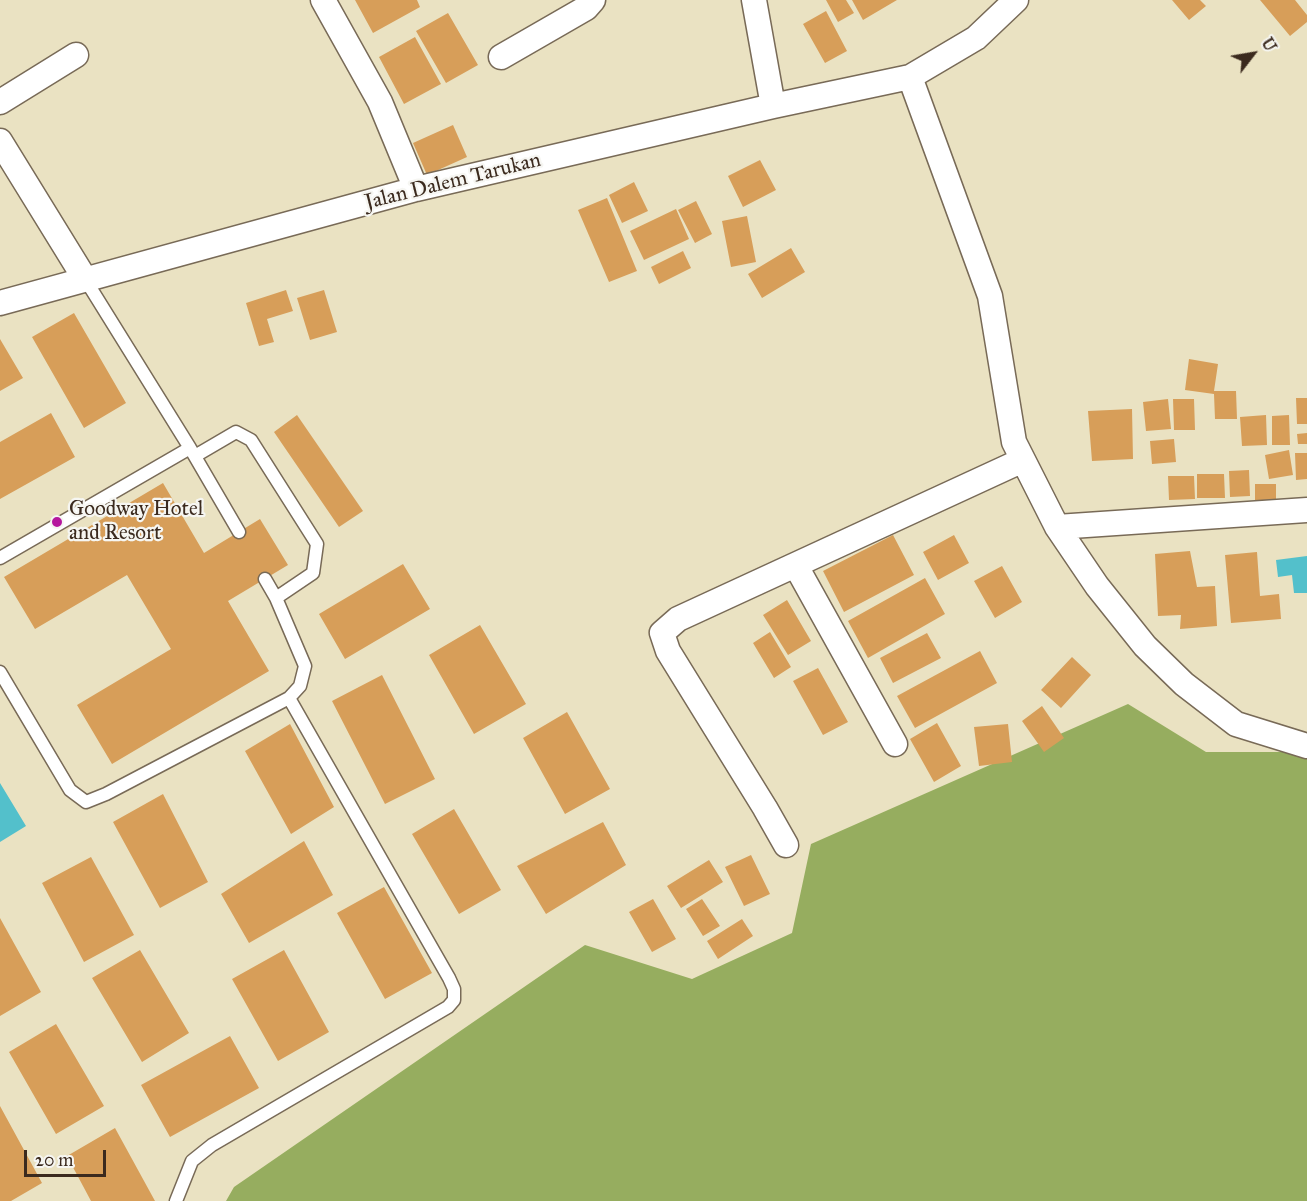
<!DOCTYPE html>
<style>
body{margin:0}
#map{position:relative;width:1307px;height:1201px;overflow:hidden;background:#eae2c2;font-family:"IM FELL Great Primer",serif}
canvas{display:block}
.north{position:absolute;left:1223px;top:24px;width:60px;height:60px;-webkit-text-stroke:4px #f6f6f2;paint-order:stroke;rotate:59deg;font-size:16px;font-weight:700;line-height:24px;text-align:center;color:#3b2a1e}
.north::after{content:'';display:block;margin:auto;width:21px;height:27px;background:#3b2a1e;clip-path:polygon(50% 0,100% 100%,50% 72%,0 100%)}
.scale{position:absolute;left:24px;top:1150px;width:82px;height:27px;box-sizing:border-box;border:3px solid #3b2a1e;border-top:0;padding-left:8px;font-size:18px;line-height:21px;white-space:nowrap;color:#3b2a1e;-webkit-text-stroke:4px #f6f6f2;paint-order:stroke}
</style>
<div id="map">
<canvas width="1307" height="1201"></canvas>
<div class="north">U</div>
<div class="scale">20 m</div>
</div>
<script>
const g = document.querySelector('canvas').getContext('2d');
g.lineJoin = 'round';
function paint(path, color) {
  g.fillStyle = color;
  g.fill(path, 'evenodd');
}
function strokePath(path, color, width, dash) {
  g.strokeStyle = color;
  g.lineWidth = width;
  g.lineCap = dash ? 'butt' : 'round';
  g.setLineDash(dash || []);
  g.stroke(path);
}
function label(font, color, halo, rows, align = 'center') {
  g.font = font + ' "IM FELL Great Primer",serif';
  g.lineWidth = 4.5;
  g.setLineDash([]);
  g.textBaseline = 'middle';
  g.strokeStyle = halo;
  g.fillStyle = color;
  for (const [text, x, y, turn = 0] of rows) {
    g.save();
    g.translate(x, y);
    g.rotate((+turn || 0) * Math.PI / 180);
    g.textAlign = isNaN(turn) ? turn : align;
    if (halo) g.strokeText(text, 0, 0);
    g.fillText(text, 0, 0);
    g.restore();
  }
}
const forest = new Path2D(`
 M1128 704 1206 752H1307V1201H226L234 1187 585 945 692 979 792 933 811 844Z`);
const water = new Path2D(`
 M1307 556V593H1294L1292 575 1278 577 1276 560Z
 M0 783 26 826 0 842Z`);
const building = new Path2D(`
 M355 0H417L420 7 373 33Z
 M826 0H846L854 13 838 22Z
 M852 0H897L863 20Z
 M1172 0H1200L1206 6 1189 20Z
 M1260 0H1295L1307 15V22L1290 36Z
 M826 11 847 51 825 63 803 24Z
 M448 13 478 65 446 83 416 31Z
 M415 37 441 84 404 104 379 57Z
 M453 125 467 157 427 175 413 143Z
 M760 160 776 190 743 207 728 176Z
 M634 182 648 211 622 223 609 195Z
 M607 198 637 271 609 282 578 210Z
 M696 201 712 234 695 243 678 210Z
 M676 209 689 239 644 260 630 231Z
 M747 216 756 262 731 267 722 221Z
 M791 248 805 272 762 298 748 274Z
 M683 251 691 268 659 284 651 267Z
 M286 290 293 311 267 319 274 342 259 346 246 303Z
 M324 290 337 332 310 340 297 298Z
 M74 313 126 403 84 428 32 337Z
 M0 339 23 378 0 391Z
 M1189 359 1218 364 1214 391H1236L1237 419H1215L1214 394 1185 390Z
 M1296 398H1307V424H1297Z
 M1168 399 1171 429 1146 431 1143 402Z
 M1173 399H1194L1195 430H1174Z
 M1132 409 1133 459 1092 461 1088 411Z
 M51 413 75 457 0 499V442Z
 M297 415 363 511 339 527 274 432Z
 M1266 415 1267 445 1242 446 1240 417Z
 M1289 415 1290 445H1272V416Z
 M1307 433V444H1298L1297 434Z
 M1174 439 1176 462 1152 464 1150 441Z
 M1289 450 1293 475 1269 479 1265 455Z
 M1295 453H1307V479L1296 480Z
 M1249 470 1250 496 1230 497 1229 471Z
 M1197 474H1224L1225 498H1197Z
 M1168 476H1194L1195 499 1169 500Z
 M163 483 204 553 260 519 288 565 228 601 269 671 112 764 77 705 171 649 127 575 35 629 4 577Z
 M1255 484H1276V508L1255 509Z
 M893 535 914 575 844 612 823 571Z
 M954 535 969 563 938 580 923 552Z
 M1190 551 1197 587 1215 586 1217 626 1180 629 1181 615 1158 616 1155 554Z
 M1257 552 1260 596 1279 594 1281 619 1231 623 1225 555Z
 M403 564 430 609 345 659 319 614Z
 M1002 566 1022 602 995 618 974 581Z
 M925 578 945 614 868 658 848 621Z
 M787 600 811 641 788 655 763 615Z
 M480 625 526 704 474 734 429 655Z
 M770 632 791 667 774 678 753 643Z
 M927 633 941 658 893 683 880 658Z
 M980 651 997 683 915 728 897 696Z
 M1072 657 1091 675 1061 708 1041 690Z
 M818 668 848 722 823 735 793 681Z
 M382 675 435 779 385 804 332 701Z
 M1042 706 1064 738 1044 752 1022 721Z
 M567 712 610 789 565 814 523 738Z
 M937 723 961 766 934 782 910 739Z
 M290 724 334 807 291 834 245 751Z
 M1008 724 1012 762 979 766 974 727Z
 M163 794 208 882 160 908 113 822Z
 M454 809 501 890 459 914 412 834Z
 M603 822 626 865 546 914 517 866Z
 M304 841 333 895 249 943 221 894Z
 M751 855 770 894 744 906 725 867Z
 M91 857 134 935 84 962 42 883Z
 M709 860 723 882 681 908 667 886Z
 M384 887 432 973 385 999 337 913Z
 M653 899 676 939 652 952 629 912Z
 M702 899 720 926 703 936 686 909Z
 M0 918 41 992 0 1016Z
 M742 919 753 936 718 959 707 941Z
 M140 950 189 1033 142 1062 92 978Z
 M284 950 329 1032 278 1061 232 979Z
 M56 1024 104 1106 56 1134 9 1052Z
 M230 1036 259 1088 170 1137 141 1085Z
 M0 1106 42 1183 11 1201H0Z
 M115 1128 155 1201H91L67 1156Z`);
const lane = new Path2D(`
 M85 279 190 448 239 532
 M195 456 236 432 251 440 317 544 313 573 276 598
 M0 558 190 448
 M0 672 70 790 86 802 106 794 289 698 300 686 305 666 276 598 265 579
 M176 1201 192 1161 212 1145 448 1007 454 1000V989L449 978 289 698`);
const street = new Path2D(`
 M323 0 380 102 416 189
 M754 0 773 106
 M501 57 586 8 593 0
 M910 77 990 296 1014 442 1057 527 1097 586 1145 646 1184 684 1236 724 1307 746
 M0 102 76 55
 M0 141 85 279
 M0 303 416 189 773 106 910 77 976 38 1016 0
 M1057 527 1307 510
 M796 566 895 744
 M786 845 765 808 668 651 662 633 678 619 1023 460`);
const markers = [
 [57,522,6,"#b5179e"]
];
const streetNames = [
 ["Jalan Dalem Tarukan",453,182,-14]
];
const poiNames = [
 ["Goodway Hotel",69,510],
 ["and Resort",69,534]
];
paint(forest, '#96ad5f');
paint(water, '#53c0cb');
paint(building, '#d79e59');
strokePath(lane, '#786a57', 15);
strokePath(street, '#786a57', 27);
strokePath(lane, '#fff', 12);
strokePath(street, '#fff', 24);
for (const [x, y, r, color] of markers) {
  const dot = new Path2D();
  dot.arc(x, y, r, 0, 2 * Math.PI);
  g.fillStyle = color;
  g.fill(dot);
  strokePath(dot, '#f6f6f2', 2);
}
label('21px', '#3b2a1e', '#f6f6f2', streetNames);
label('21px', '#3b2a1e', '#f6f6f2', poiNames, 'left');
</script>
